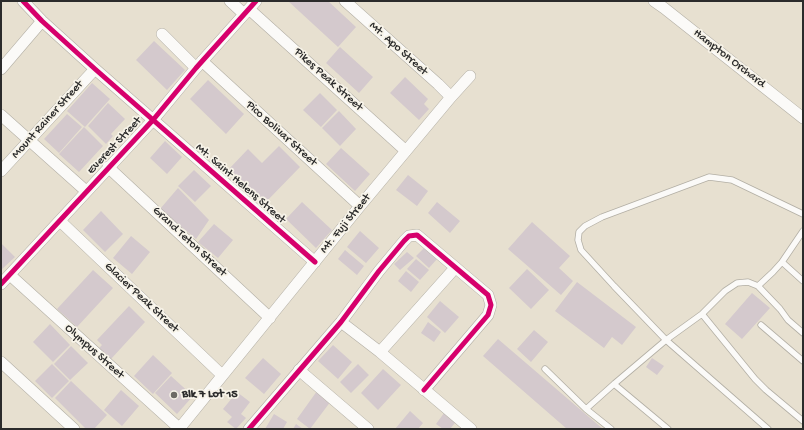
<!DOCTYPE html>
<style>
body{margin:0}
#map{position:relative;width:804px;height:430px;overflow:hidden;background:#e7e0d0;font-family:"Gochi Hand",sans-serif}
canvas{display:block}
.frame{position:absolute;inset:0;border:2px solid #2b2b2b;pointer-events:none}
</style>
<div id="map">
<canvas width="804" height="430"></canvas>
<div class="frame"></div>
</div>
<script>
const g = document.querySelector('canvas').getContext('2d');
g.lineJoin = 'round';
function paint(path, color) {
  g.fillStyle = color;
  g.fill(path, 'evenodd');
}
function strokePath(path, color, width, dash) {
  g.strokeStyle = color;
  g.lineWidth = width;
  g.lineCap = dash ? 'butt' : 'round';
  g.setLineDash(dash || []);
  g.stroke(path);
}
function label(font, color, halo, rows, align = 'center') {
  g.font = font + ' "Gochi Hand",sans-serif';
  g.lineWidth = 3.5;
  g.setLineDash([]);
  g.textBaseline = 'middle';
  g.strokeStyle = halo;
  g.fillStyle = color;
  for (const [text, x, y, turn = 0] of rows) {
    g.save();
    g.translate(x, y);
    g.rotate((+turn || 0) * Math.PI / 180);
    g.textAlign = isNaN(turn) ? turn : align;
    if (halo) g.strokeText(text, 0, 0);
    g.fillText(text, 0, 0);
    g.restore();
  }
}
const building = new Path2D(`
 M288 1H328L356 27 338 47Z
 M154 41 185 70 167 90 136 60Z
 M340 47 373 77 359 93 326 63Z
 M405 77 428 99 424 104 429 109 419 120 390 93Z
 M208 80 244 114 226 134 190 99Z
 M92 83 110 99 85 127 67 111Z
 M320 93 337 110 321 127 303 110Z
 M108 103 125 119 111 134 113 136 106 144 88 126Z
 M339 111 356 129 340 146 322 128Z
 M67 114 82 127 59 153 44 139Z
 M84 127 103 146 79 172 59 154Z
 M165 141 182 157 167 174 150 158Z
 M279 146 300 167 265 203 229 169 248 149 262 163Z
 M341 148 370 174 355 191 326 164Z
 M194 170 211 186 195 202 178 186Z
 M408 175 428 191 417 206 396 190Z
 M178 188 209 220 196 239 160 209Z
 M302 202 332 230 316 248 286 219Z
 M437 202 460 221 450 233 428 213Z
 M101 211 123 234 105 252 83 230Z
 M532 222 570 256 559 268 573 281 561 295 508 249Z
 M214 224 233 240 218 258 198 242Z
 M360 231 379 248 366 263 347 247Z
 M131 236 150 252 132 274 113 258Z
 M1 243 15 257 1 270Z
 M425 247 437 259 429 268 416 256Z
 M345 250 364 266 357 275 338 259Z
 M407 252 414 258 400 270 394 264Z
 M416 259 429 270 420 280 407 269Z
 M527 269 549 290 531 309 509 288Z
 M93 270 113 288 77 327 57 309Z
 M406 271 419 282 411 292 398 281Z
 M577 282 636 327 622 345 612 337 604 348 555 311Z
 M752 293 770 308 742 339 725 324Z
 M440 301 459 317 445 333 427 317Z
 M129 306 145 322 111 359 99 348 102 345 97 340Z
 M428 322 441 332 434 342 421 333Z
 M50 324 70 345 53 362 33 342Z
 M534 330 548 342 531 362 517 349Z
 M498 339 603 429H567L483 356Z
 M333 345 352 362 338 379 318 361Z
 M71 346 88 363 70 380 54 364Z
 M153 355 172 373 153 394 134 376Z
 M263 358 281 374 264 394 245 378Z
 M652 358 664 366 657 375 646 367Z
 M52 364 69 381 52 398 35 381Z
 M358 364 369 375 351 393 340 382Z
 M383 369 401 385 378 410 361 393Z
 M171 376 193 396 177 414 155 393Z
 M71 381 107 415 94 429H86L55 398Z
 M121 390 139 406 122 426 104 410Z
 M317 391 331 401 310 429 297 419Z
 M237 392 250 402 241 414 246 418 236 429 227 422 232 417 223 409Z
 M447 409 458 419 450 429H443L436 424Z
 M410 411 423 423 418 429H395Z
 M274 414 287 422 283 429H265Z
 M296 424 303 429H293Z`);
const service = new Path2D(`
 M782 262 803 231
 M758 286 780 309 788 320 803 333
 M702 314 755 379 766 390 803 421
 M761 325 803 361
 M545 369 586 409 611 429
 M614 384 668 429
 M586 409 614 384 666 340 702 314 725 291 737 283 748 282 758 286 773 272 782 262 803 281
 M768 429 666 340 614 286 581 250 578 240 579 232 585 226 602 217 709 177 732 180 803 214`);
const minor = new Path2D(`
 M23 1 42 21 95 69 315 262
 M230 1 244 14
 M345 1 438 84 451 97
 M654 1 664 8 803 118
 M249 9 406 151
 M162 34 196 68
 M202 61 360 206
 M1 69 42 21
 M1 115 86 191
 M108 167 270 318
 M1 171 95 69
 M60 221 222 375
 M10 275 180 429
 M1 284 153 120 196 68 256 1
 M341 322 380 352 471 429
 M380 352 455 268
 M1 362 74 429
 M299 370 368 429
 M179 429 360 206 451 97 470 76
 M249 429 341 322 379 271 404 241 409 236 417 235 488 295 491 305 488 315 424 390`);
const cycleway = new Path2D(`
 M23 1 42 21 95 69 315 262
 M1 284 153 120 196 68 256 1
 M249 429 341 322 379 271 404 241 409 236 417 235 488 295 491 305 488 315 424 390`);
const markers = [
 [174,395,4,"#6d6a65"]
];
const streetNames = [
 ["Mt. Apo Street",398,49,42],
 ["Hampton Orchard",729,59,38],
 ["Pikes Peak Street",328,80,42],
 ["Mount Rainer Street",48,120,-48],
 ["Pico Bolivar Street",281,134,42],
 ["Everest Street",115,146,-47],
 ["Mt. Saint Helens Street",240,184,41],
 ["Mt. Fuji Street",346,224,-51],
 ["Grand Teton Street",189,242,43],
 ["Glacier Peak Street",141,298,43],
 ["Olympus Street",94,352,42]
];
const poiNames = [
 ["Blk 7 Lot 15",182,395]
];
paint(building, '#d4c9cd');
strokePath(service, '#b2aea4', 7);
strokePath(minor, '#b2aea4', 12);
strokePath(service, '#fbfaf8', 5.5);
strokePath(minor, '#fbfaf8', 11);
strokePath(cycleway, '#d6006c', 5);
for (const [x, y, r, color] of markers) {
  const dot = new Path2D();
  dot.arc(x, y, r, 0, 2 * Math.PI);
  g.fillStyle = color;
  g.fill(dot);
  strokePath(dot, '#f7f3e8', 1.5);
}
label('12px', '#2b2b2b', '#f7f3e8', streetNames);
label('bold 12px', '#2b2b2b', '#f7f3e8', poiNames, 'left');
</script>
